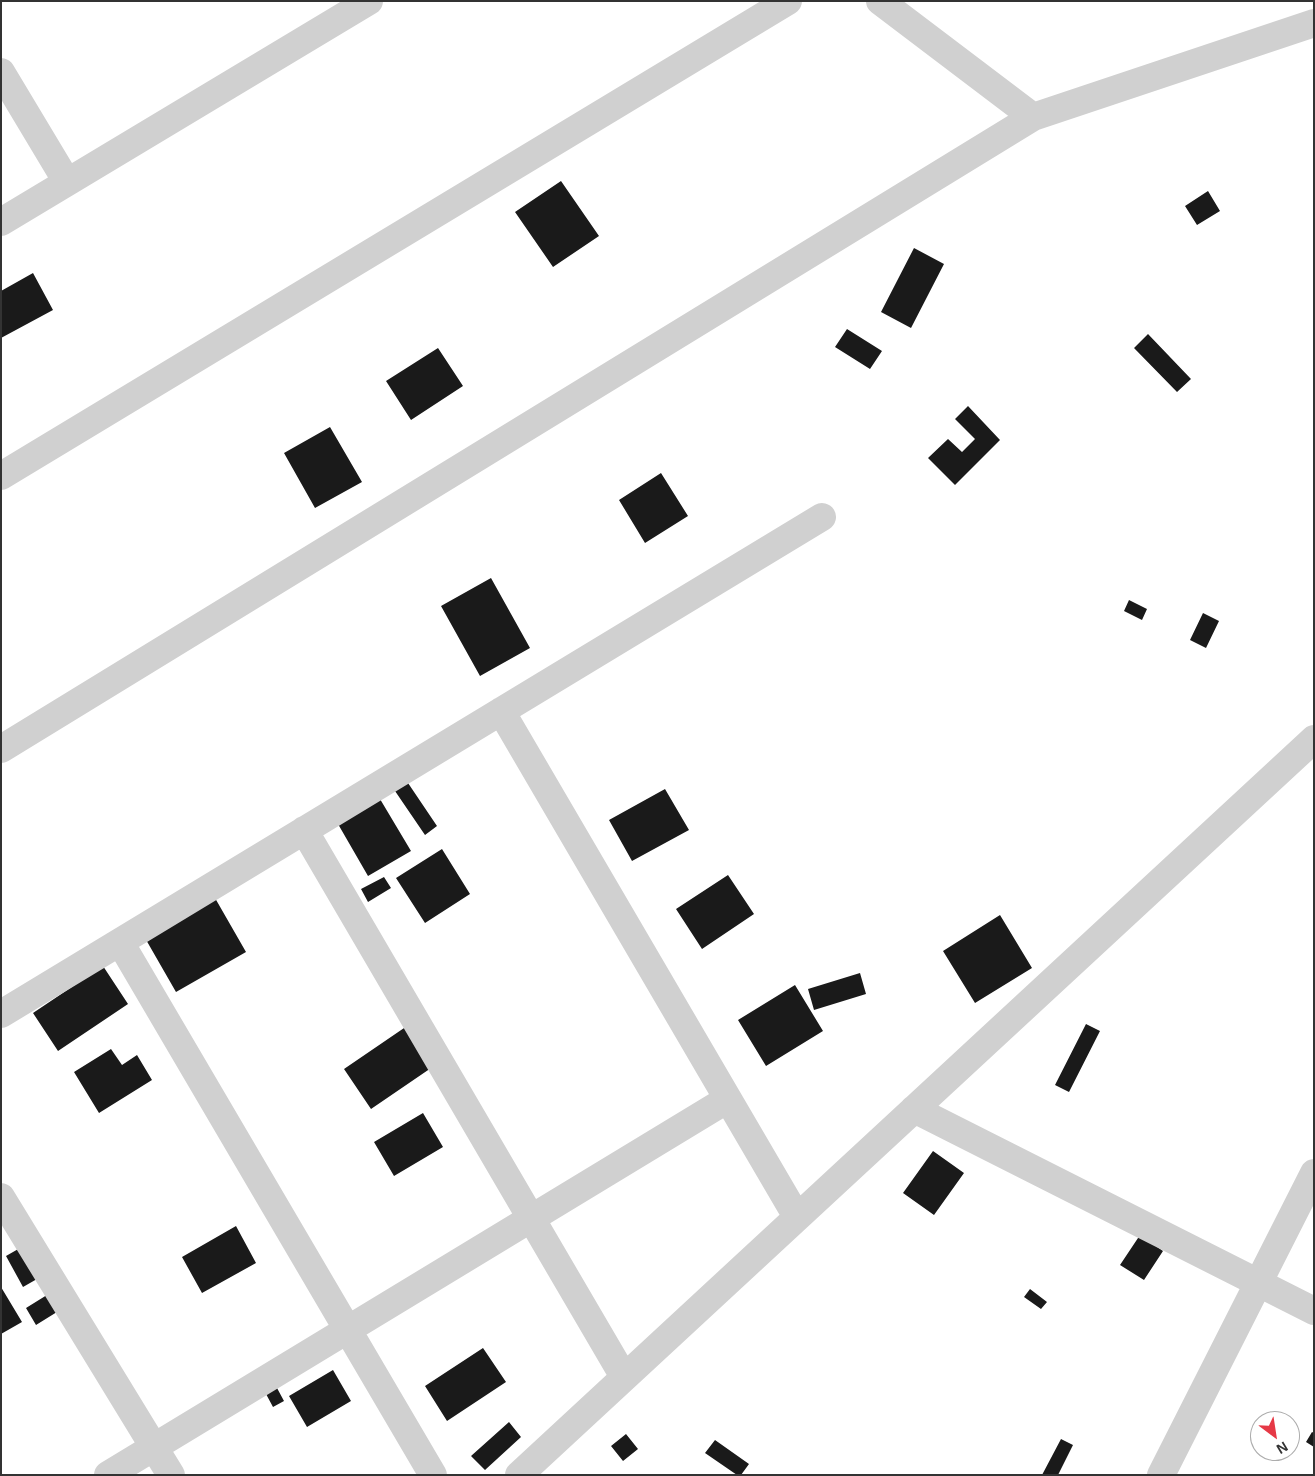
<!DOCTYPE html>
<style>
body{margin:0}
#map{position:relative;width:1315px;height:1476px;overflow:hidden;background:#fff;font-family:Helvetica,sans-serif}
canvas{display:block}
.frame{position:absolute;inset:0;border:2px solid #333;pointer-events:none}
.north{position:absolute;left:1250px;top:1411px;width:50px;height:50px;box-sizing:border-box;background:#fff;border:1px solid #adadad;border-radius:50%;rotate:149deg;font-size:14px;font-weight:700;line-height:20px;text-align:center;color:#333}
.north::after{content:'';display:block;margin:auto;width:18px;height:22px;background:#e63946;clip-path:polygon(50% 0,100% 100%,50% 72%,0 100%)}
</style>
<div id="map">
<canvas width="1315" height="1476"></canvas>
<div class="frame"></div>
<div class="north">N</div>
</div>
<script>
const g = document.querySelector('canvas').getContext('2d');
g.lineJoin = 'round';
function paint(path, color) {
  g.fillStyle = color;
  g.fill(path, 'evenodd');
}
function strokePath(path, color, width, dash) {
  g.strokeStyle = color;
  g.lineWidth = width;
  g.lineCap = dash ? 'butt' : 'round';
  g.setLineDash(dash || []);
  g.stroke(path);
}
const building = new Path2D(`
 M561 181 599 236 553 267 515 212Z
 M1208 191 1220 211 1197 225 1185 206Z
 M914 248 944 264 911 328 881 312Z
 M33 273 53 310 1 338V291Z
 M847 329 882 351 870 369 835 347Z
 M1148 334 1191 379 1177 392 1134 348Z
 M438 348 463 386 411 420 386 381Z
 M968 406 1000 440 955 485 928 458 948 439 962 452 975 439 955 419Z
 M330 427 362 482 315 508 284 453Z
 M661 473 688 516 645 543 619 500Z
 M491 578 530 648 480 676 441 606Z
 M1129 600 1147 609 1142 620 1124 611Z
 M1203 613 1219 621 1206 648 1190 640Z
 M408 783 437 826 425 835 395 791Z
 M665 789 689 830 632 861 609 820Z
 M380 799 411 851 368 876 338 824Z
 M442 849 470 894 425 923 396 878Z
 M728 875 754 914 702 949 676 909Z
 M384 877 391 888 368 902 361 889Z
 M215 898 246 952 176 992 145 938Z
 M1000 915 1032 968 975 1003 943 951Z
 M103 966 128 1004 58 1051 33 1013Z
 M860 973 866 994 814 1010 808 989Z
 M795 985 823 1031 766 1066 738 1020Z
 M1086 1024 1100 1031 1069 1092 1055 1085Z
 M407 1026 434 1066 371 1109 344 1069Z
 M111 1049 122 1065 137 1055 152 1080 99 1113 74 1072Z
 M423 1113 443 1147 394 1176 374 1142Z
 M933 1151 964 1173 934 1215 903 1193Z
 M236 1226 256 1263 202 1293 182 1257Z
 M1140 1235 1163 1251 1144 1280 1120 1265Z
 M20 1248 37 1279 23 1287 6 1256Z
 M1 1287 22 1322 1 1334Z
 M1030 1289 1047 1302 1041 1309 1024 1297Z
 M55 1290 65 1307 36 1325 26 1308Z
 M483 1348 506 1382 447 1421 425 1386Z
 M333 1370 351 1401 307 1427 289 1396Z
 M277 1388 284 1401 273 1407 266 1394Z
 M509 1422 521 1437 485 1470 471 1456Z
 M1312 1432 1314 1433V1447L1306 1442Z
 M626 1434 638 1449 623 1461 611 1446Z
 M1061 1439 1073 1445 1058 1475H1042Z
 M715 1440 749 1464 741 1475H737L705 1453Z`);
const minor = new Path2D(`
 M880 1 1033 117
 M1 72 67 182
 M1 222 369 1
 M1 476 788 1
 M501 711 797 1217
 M1 749 1033 117 1314 23
 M304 830 624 1377
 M120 942 433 1475
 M1 1014 822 517
 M914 1109 1314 1311
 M1 1197 171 1475
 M108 1475 728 1099
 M519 1475 1314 739
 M1161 1475 1314 1173`);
paint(building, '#1a1a1a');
strokePath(minor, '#d0d0d0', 28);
</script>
